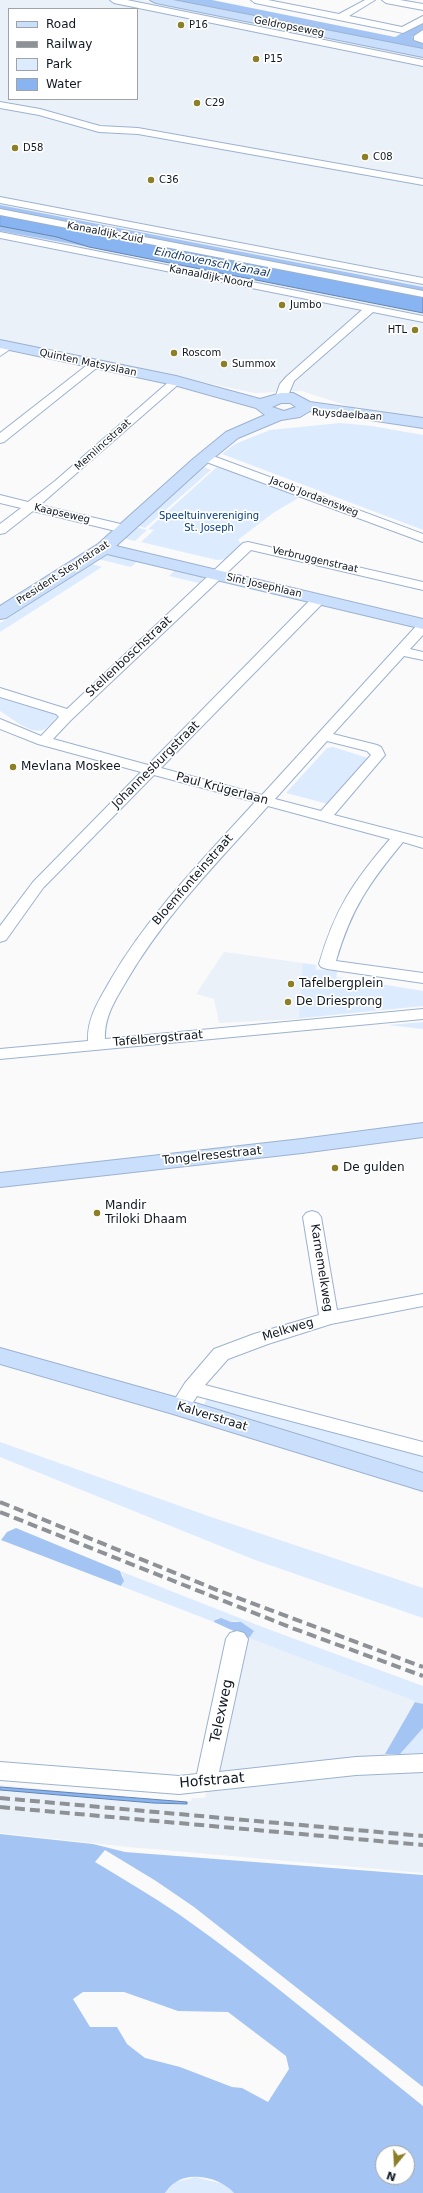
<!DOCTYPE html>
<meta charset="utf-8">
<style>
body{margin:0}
#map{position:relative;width:423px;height:2193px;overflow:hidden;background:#fafafa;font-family:"DejaVu Sans",sans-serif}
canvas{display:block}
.legend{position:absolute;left:8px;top:8px;width:130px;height:92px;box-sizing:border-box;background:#fff;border:1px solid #9fa3a7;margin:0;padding:5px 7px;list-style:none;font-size:12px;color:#101823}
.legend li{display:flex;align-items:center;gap:8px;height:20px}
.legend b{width:20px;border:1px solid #9fa3a7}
.north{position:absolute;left:375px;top:2145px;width:40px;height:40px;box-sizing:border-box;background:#fff;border:1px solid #9fa3a7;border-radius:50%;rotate:198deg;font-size:11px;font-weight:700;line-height:16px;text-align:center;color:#101823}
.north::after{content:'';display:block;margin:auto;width:14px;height:18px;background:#8c7f26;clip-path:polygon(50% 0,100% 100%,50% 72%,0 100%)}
</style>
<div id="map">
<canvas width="423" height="2193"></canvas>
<ul class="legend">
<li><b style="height:5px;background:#cadffb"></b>Road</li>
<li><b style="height:5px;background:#8e9297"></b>Railway</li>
<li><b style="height:11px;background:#ddebff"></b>Park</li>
<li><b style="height:11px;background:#88b4f1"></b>Water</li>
</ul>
<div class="north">N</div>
</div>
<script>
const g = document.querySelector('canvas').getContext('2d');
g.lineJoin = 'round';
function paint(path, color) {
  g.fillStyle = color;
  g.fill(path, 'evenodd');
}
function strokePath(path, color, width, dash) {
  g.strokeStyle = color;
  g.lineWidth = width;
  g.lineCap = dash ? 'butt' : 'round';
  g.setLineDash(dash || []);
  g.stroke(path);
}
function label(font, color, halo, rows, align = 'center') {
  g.font = font + ' "DejaVu Sans",sans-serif';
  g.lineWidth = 3.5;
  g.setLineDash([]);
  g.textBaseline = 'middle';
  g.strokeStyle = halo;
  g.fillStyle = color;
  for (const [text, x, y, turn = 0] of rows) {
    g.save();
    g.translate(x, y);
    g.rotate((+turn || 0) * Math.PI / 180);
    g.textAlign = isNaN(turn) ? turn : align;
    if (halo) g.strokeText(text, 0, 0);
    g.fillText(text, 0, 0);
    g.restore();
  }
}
const built = new Path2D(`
 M0 0H143L423 55V418L363 411 302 391 255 393 0 340ZM9 9H137V99H9Z
 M224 952 317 965V969L338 971 336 977 423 991V1006L297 1019 219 1023 214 999 196 994Z
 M257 1625 423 1691V1873L129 1847 0 1833V1785L155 1800 191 1801 192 1798H205L244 1636Z`);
const green = new Path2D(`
 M340 423 372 426 423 435V530L222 454 235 444 270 430Z
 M202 466 211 470 145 528 135 525 169 496 177 492 180 486Z
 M218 466 300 497 273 513 243 536 238 540 242 545 227 559 217 560 141 542 154 530 148 529Z
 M134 527 147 530 135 541 122 538Z
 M113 555 138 561 131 567 98 559 104 556Z
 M92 564 102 567 0 632V623Z
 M175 570 201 576 203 579 199 583 169 576Z
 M0 696 59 715C54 719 48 728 43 730 31 735 10 717 0 711Z
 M333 747 368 758 328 804 286 793 327 748Z
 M303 963 315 965V970L337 971 336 977 423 991V1006L299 1018Z
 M423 1022V1029L388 1025Z
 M208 1397 423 1455V1474L203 1406Z
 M0 1442 211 1517 423 1588V1618L255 1560 0 1457Z
 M120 1571 265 1628 423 1686V1704L249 1638 253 1631 236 1621 231 1622 217 1618 214 1622 121 1586 123 1584V1575Z
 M423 1728V1753L400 1754Z
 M196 2177 227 2185 234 2193H165L175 2182Z`);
const forest = new Path2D(`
 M173 0H212L395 37 423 21V30L412 37 423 42V49Z
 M0 205 423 287V292L0 211Z
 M0 226 57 237 89 247 0 231Z
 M16 1528 120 1571 124 1581 121 1586 1 1540 7 1532Z
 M221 1618 231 1622H241L254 1631 249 1638 214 1622 215 1620Z
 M415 1702 423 1704V1728L400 1754H385Z
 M0 1834 93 1844 125 1852 423 1875V2087L194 1907 156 1881 105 1850 95 1862C123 1879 152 1896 180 1915 264 1974 343 2042 423 2106V2193H234C222 2179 193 2171 176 2182 172 2184 168 2189 165 2193H0ZM83 1992H124L178 2011 228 2012 286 2056 289 2069 268 2102 242 2088 232 2087 180 2067 145 2058 127 2044 117 2027H90L73 1999ZM383 2153H407V2177H383Z`);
const water = new Path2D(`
 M0 215 423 297V313L89 247 57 237 0 226Z
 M0 1787 187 1802V1804L153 1803 0 1790Z`);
const street = new Path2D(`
 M110 0H127L423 60V66L114 3Z
 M251 0H268L339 14 365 0H375L349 16 402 27 423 16V23L403 33 255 3Z
 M382 0H400L423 4V10L386 3Z
 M423 30V43L414 40V36Z
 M0 102 40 109 100 126 138 128 423 179V185L138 134 99 132 39 115 0 108Z
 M0 197 423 278V284L0 203Z
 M0 209 423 291V297L0 215Z
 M0 232 423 316V322L373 312 294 381 287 398 281 402 275 398 280 384 286 377 362 310 0 238Z
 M9 343 15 346 0 356V347Z
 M95 361 101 364 99 366 4 442 0 443V433L91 362Z
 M176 377 182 381 180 383 40 505 129 526 130 529 129 532 124 533 33 511 5 533 0 534V524L21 508 0 503V495L28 502 55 481 172 379Z
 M205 453 423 534V542L201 460 199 457 201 454Z
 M248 542 423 582V590L251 550 71 720 53 739 148 765 314 596H324L326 599 324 602 161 768 262 795 418 624 423 623V635L410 649 423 652V660L404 656 333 734 377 745 381 747 385 755 334 815 423 838V848L403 842C369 883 351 909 336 961L423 973V983L327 969 321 967 319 964C335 909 353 882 390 839L268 806C218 862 165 915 127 980 116 999 104 1016 105 1039L423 1009V1019L0 1059V1049L88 1041C87 1017 100 999 111 979 150 913 203 859 255 802L154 775 43 888 6 940 0 942V926L33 882 141 772 38 744 0 729V719L41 736 59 717 56 714 0 697V688L67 709 243 543ZM327 741 367 751 371 755 321 811 275 799Z
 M312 1211 318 1213 321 1217 337 1310 423 1294V1306L331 1324 268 1344 228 1359 205 1385 423 1442V1456L197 1396 187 1412 180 1414 173 1412 170 1407 185 1383 214 1349 254 1334 319 1315 303 1217 306 1213Z
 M237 1631 244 1633 248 1639 219 1772 356 1757 423 1754V1772L356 1775 179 1794 0 1780V1762L179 1776 197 1774 226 1639 230 1633Z`);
const secondary = new Path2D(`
 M150 0H173L423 49V57L156 3Z
 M0 340 176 376 260 399 281 393H293L310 402 423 418V428L310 411 300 417 281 420 238 438 205 465 116 546 423 619V629L107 554 6 618 0 619V606L98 544 193 459 226 432 265 415 256 408 174 385 0 348ZM281 403H290L296 407 284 411 272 407Z
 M423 1123V1137L302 1153 0 1187V1173L302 1139Z
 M0 1348 189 1401 423 1473V1491L173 1414 0 1364Z`);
const rail = new Path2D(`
 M0 1502 222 1592 423 1667
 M0 1512 292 1628 423 1676
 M0 1798 423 1836
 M0 1807 423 1845`);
const markers = [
 [181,25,4,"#8c7f26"],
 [256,59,4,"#8c7f26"],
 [197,103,4,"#8c7f26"],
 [15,148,4,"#8c7f26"],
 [365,157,4,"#8c7f26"],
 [151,180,4,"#8c7f26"],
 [282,305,4,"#8c7f26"],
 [415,330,4,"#8c7f26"],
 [174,353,4,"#8c7f26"],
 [224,364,4,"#8c7f26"],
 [13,767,4,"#8c7f26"],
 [291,984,4,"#8c7f26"],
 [288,1002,4,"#8c7f26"],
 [335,1168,4,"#8c7f26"],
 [97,1213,4,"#8c7f26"]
];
const farPoinames = [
 ["P16",189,25],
 ["P15",264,59],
 ["C29",205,103],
 ["D58",23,148],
 ["C08",373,157],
 ["C36",159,180],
 ["Jumbo",290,305],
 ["HTL",407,330,"right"],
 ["Roscom",182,353],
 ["Summox",232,364]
];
const farStreetnames = [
 ["Geldropseweg",289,27,11],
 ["Kanaaldijk-Zuid",105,233,11],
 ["Kanaaldijk-Noord",211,277,11],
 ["Quinten Matsyslaan",88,363,12],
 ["Ruysdaelbaan",347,415,4],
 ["Memlincstraat",103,445,-42],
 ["Jacob Jordaensweg",314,497,21],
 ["Kaapseweg",62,514,13],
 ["Verbruggenstraat",315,560,13],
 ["President Steynstraat",63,573,-33],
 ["Sint Josephlaan",264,586,13]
];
const farParknames = [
 ["Speeltuinvereniging",209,516],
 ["St. Joseph",209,528]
];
const farWaternames = [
 ["Eindhovensch Kanaal",212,263,11]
];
const streetNames = [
 ["Stellenboschstraat",129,657,-43],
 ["Johannesburgstraat",156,765,-45],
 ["Paul Krügerlaan",222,789,15],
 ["Bloemfonteinstraat",193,880,-49],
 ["Tafelbergstraat",158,1039,-5],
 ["Tongelresestraat",212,1156,-6],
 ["Karnemelkweg",321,1268,81],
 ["Melkweg",288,1330,-17],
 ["Kalverstraat",212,1417,17]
];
const poiNames = [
 ["Mevlana Moskee",21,767],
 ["Tafelbergplein",299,984],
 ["De Driesprong",296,1002],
 ["De gulden",343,1168],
 ["Mandir",105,1206],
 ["Triloki Dhaam",105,1220]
];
const nearStreetnames = [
 ["Telexweg",222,1711,-78],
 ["Hofstraat",212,1781,-5]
];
paint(built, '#ebf1f8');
paint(green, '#ddebff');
paint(forest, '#a4c5f4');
paint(water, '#88b4f1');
strokePath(water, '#6485b3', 1);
strokePath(street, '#9cb2d0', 2);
strokePath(secondary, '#9cb2d0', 2);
paint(street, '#fff');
paint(secondary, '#cadffb');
strokePath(rail, '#8e9297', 4, [10, 5]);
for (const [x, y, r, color] of markers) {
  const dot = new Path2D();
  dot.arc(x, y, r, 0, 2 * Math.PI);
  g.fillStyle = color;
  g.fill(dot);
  strokePath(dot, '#fff', 1.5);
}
label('10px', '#101823', '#fff', farPoinames, 'left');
label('10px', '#101823', '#fff', farStreetnames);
label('10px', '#043d7f', '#fff', farParknames);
label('italic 11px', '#113665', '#fff', farWaternames);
label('12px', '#101823', '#fff', streetNames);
label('12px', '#101823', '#fff', poiNames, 'left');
label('14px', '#101823', '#fff', nearStreetnames);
</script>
